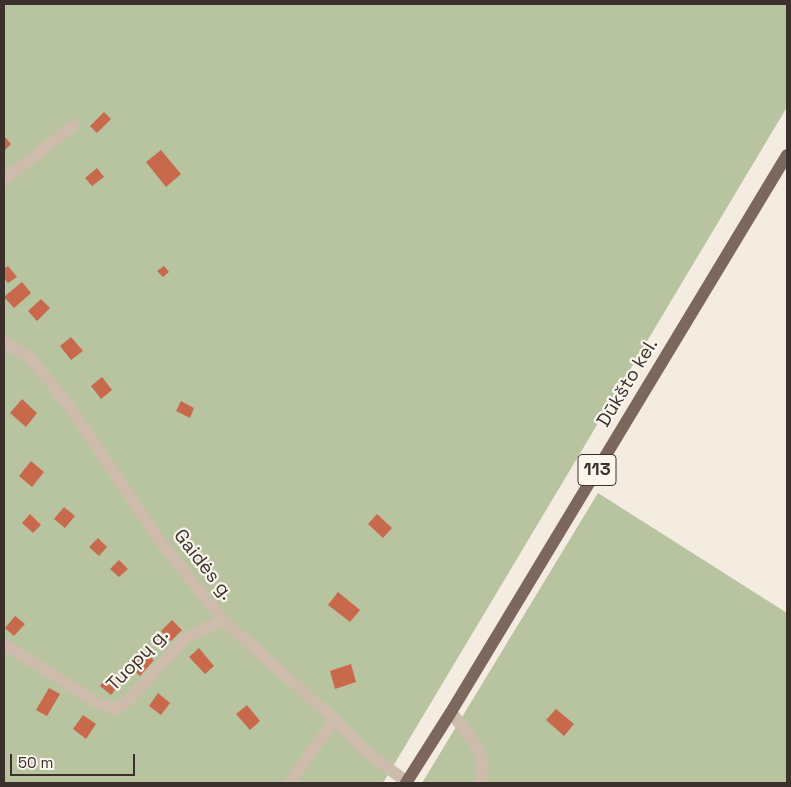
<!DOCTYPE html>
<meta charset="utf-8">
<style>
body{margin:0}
#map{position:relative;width:791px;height:787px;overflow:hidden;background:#f4ebe1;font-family:"Space Grotesk",sans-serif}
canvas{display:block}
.frame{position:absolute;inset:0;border:5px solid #3b302b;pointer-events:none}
.scale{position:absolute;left:10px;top:754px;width:125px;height:22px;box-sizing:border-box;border:2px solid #3b302b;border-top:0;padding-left:6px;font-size:15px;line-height:18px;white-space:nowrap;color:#3b302b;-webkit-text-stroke:4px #fbf5ee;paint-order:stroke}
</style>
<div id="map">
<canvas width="791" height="787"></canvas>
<div class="frame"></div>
<div class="scale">50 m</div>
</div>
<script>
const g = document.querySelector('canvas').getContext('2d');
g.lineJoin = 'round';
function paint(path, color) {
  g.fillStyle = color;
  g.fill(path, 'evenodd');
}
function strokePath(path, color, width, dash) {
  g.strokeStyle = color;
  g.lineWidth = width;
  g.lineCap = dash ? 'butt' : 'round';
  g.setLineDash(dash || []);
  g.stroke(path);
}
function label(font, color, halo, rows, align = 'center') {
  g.font = font + ' "Space Grotesk",sans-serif';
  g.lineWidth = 4.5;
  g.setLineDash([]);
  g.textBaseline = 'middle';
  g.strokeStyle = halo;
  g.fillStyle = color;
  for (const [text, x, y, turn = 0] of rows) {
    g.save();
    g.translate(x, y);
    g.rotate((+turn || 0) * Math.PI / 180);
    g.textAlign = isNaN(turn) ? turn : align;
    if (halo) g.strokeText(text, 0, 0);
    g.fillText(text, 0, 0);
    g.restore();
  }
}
const green = new Path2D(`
 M4 4H787V107L383 783H4Z
 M598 493 787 613V783H422Z`);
const building = new Path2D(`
 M104 112 111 119 97 133 90 126Z
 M4 136 11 144 4 151Z
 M161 150 181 174 166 187 146 162Z
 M97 168 104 177 92 186 85 178Z
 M8 266 17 277 8 283 4 278V269Z
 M164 266 169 272 163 277 157 271Z
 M22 282 31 293 14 308 4 297Z
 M41 299 50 308 37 321 28 311Z
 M71 337 83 351 71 360 60 346Z
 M102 377 112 390 101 399 91 386Z
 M22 399 37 413 26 427 10 413Z
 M181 401 194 408 190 418 176 411Z
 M31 461 44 472 32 487 19 476Z
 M64 507 75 516 65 528 54 519Z
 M30 514 41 525 33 533 22 523Z
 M377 514 392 528 383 538 368 524Z
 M98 538 107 547 99 556 89 547Z
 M119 560 128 569 119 577 110 569Z
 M338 592 360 610 350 622 328 605Z
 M15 616 25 624 14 636 5 628Z
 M172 620 182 630 171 641 161 631Z
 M199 648 214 666 205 674 189 657Z
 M141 649 154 660 140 676 127 665Z
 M351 664 356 682 335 689 330 671Z
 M110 674 121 682 111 695 100 686Z
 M49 688 60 694 47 716 36 710Z
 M158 693 170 703 161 715 149 706Z
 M247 705 260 721 250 730 236 714Z
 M556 709 574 724 564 736 546 720Z
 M83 715 96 724 86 739 73 729Z`);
const street = new Path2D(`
 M4 180 74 125
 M4 342 27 356 47 378 72 410 162 544 223 620 335 720 365 751 407 782
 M4 644 99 704 116 709 129 700 185 638 223 620
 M451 712 473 741 482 759 481 780 479 783
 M290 783 316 745 335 720`);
const primary = new Path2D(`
 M406 783 451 712 787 155`);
const shields = [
 [597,470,38]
];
const shieldNames = [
 ["113",597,470]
];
const streetNames = [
 ["Dūkšto kel.",628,383,-59],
 ["Gaidės g.",203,565,52],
 ["Tuopų g.",138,660,-46]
];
paint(green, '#b8c4a0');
paint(building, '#c8694b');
strokePath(street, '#cdbbac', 12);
strokePath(primary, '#7d675c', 12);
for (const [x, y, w] of shields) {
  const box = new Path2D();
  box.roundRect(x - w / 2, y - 15.5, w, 31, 4);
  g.fillStyle = '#fbf5ee';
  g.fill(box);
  strokePath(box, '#3b302b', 1);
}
label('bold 18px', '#3b302b', null, shieldNames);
label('19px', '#3b302b', '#fbf5ee', streetNames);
</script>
